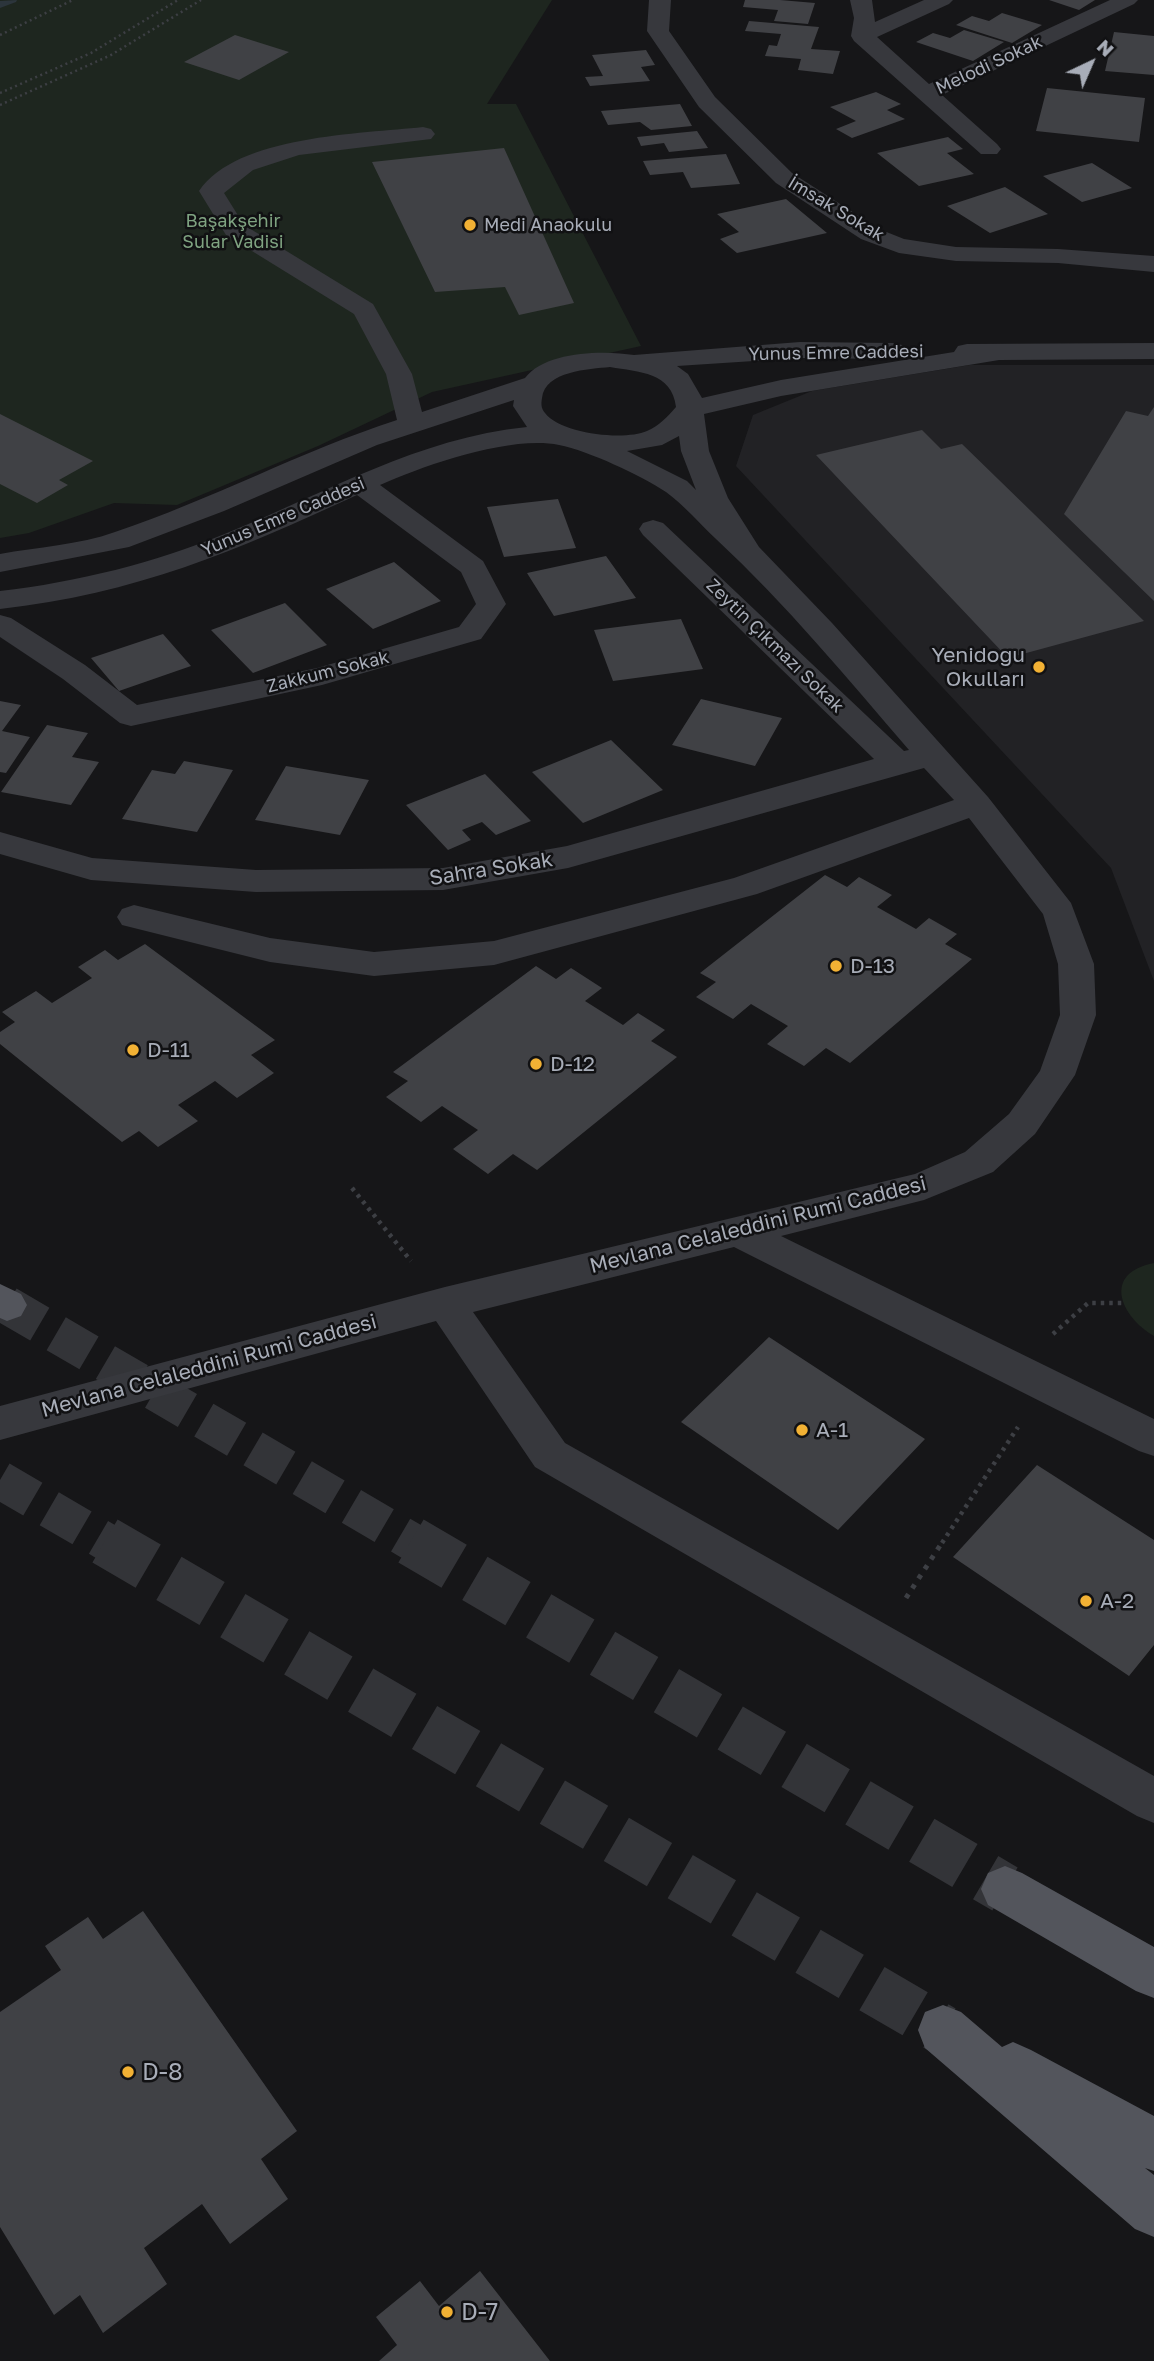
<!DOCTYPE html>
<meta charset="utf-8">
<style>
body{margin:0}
#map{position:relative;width:1154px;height:2361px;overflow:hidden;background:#161618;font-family:"Golos Text",sans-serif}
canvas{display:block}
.north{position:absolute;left:1056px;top:28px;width:70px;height:70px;-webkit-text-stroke:5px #111113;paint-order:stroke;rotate:44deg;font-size:19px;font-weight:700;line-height:28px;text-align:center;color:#a8adb8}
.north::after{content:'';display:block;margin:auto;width:24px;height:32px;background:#a8adb8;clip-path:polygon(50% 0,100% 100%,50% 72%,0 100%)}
</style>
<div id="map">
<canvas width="1154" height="2361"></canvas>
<div class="north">N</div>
</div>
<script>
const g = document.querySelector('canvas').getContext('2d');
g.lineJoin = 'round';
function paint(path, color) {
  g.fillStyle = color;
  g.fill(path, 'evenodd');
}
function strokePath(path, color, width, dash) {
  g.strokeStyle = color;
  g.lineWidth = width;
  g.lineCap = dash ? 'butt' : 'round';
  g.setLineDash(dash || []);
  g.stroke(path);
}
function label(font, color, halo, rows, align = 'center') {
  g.font = font + ' "Golos Text",sans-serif';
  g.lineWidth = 5;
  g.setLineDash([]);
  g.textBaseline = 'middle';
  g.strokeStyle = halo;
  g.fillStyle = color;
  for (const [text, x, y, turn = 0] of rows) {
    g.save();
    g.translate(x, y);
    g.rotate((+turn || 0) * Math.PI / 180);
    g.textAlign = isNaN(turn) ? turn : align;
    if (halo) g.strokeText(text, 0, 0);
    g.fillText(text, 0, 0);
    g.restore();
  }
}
const built = new Path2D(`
 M970 365H1154V981L1111 868 736 466 753 415 812 391Z`);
const green = new Path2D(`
 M0 0H552L487 104H516L641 346 432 392 318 446 177 505 114 503 29 533 0 538Z
 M1154 1263V1336C1120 1316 1102 1273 1154 1263Z`);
const stream = new Path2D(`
 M17 0 16 2 0 8V1Z`);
const building = new Path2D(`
 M745 0H780L815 3 808 24 774 21 778 10 743 7Z
 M1049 0H1095L1079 10Z
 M1002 13 1042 25 1012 43 956 25 972 16 989 21Z
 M749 21 819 27 811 49 840 51 833 74 798 70 801 59 765 56 769 45 777 46 781 34 745 31Z
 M964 30 1004 42 973 61 916 42 933 33 950 38Z
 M1114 32 1154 36V75L1105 71Z
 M235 35 289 52 239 80 184 62Z
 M646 50 655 65 641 67 650 81 590 86 585 77 603 76 592 55Z
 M1047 88 1145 98 1139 142 1036 131Z
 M876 92 901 104 887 110 905 119 852 138 836 129 856 121 830 107Z
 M680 104 692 126 651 130 640 122 608 125 601 111Z
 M697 131 708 148 669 152 664 143 641 146 637 137Z
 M948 137 963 149 947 153 974 174 919 186 877 153Z
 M504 148 574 303 519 315 505 287 435 292 372 162Z
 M726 154 740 184 691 188 683 172 650 175 643 161Z
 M1092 163 1132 188 1082 202 1043 176Z
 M1005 187 1048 214 990 233 947 206Z
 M786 199 827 233 737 253 720 239 739 232 717 214Z
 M1154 407V601L1064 514 1126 411 1148 416Z
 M0 414 93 461 59 480 68 485 37 503 0 484Z
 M922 430 941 449 962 444 1144 621 1008 658 816 455Z
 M558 499 576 548 504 557 487 507Z
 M606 556 636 598 554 616 527 573Z
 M394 562 441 601 373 629 326 589Z
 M285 603 327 645 253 673 211 630Z
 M681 619 703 669 613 681 594 630Z
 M163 634 191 666 119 691 91 658Z
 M701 699 782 718 755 766 672 745Z
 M0 701 21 705 2 731 30 737 6 773 0 772Z
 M47 725 88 733 72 757 99 762 71 805 1 792Z
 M611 740 663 790 583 823 532 772Z
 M184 761 233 770 197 832 122 819 152 770 175 774Z
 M286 766 369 780 340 835 255 820Z
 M485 774 531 821 496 835 482 822 462 830 471 840 448 850 406 805Z
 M825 875 847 887 859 877 892 895 877 907 916 929 929 918 957 934 945 944 972 959 850 1063 826 1048 804 1066 767 1044 788 1026 751 1004 733 1019 696 997 716 982 700 973Z
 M145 944 275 1040 251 1055 274 1073 237 1098 215 1081 178 1105 198 1121 158 1147 139 1131 122 1142 0 1044V1032L15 1022 2 1012 36 991 52 1003 92 978 78 967 105 950 118 960Z
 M536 966 556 979 571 968 602 988 585 1001 623 1025 638 1013 665 1030 651 1041 677 1057 537 1170 513 1154 488 1174 453 1149 478 1130 442 1106 421 1122 386 1097 408 1081 393 1072Z
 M769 1337 925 1439 838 1530 681 1422Z
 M1037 1465 1154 1540V1645L1129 1676 953 1557Z
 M143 1911 297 2131 261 2159 288 2199 230 2244 202 2204 144 2248 167 2284 103 2333 80 2295 54 2315 0 2227V2012L61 1970 45 1946 88 1917 103 1939Z
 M480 2271 550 2361H379L397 2345 376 2317 420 2281 439 2306Z`);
const majorTunnelFar1 = new Path2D(`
 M7 1305 414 1543
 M0 1480 108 1543`);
const majorTunnel = new Path2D(`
 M105 1541 943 2030
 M411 1541 1005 1889`);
const pathFar2 = new Path2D(`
 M0 35 73 0
 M0 93 91 53 178 0
 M0 105 111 55 201 0`);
const pathFar1 = new Path2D(`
 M352 1188 411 1261
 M1053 1334 1088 1303H1122
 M942 1543 1018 1427`);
const path = new Path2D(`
 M906 1598 943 1541`);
const minor = new Path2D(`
 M649 0H671L669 31 715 97 792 173 879 229 904 239 956 247 1058 249 1154 256V272L1058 263 956 261 899 253 861 239 776 183 699 107 647 31Z
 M850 0H872L875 22 924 0H953L949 4 877 37 929 84 1110 0H1138L1134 4 942 95 997 144 1001 149 997 154H981L854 41 851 36 854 18Z
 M423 127 431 129 435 134 431 139 299 155 253 170 224 193 244 225 373 304 412 374 422 412 525 378C545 351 604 350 634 355L800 342 893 343 902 345 906 351 902 357 893 359 800 358 677 366 688 374 702 398 781 380 954 352 958 346 967 344 1154 343V359L999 360 781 396 704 414 709 451 728 498 759 547 832 623 988 797 1071 903 1094 964 1096 1015 1075 1075 1035 1134 993 1172 924 1200 781 1236 1154 1419V1456L1139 1451 734 1247 473 1312 565 1443 1154 1776V1823L1137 1816 535 1467 436 1321 0 1440V1406L445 1287 915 1174 965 1152 1009 1114 1040 1071 1060 1015 1058 964 1043 914 969 818 757 894 494 965 374 976 270 962 122 925 117 917 122 909 134 905 270 938 374 952 494 941 734 878 954 800 924 768 568 868 443 890 256 892 91 880 0 854V832L92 858 256 870 443 868 567 846 874 759 643 535 639 529 643 523 653 520 663 523 904 751 909 750C847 678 786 604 716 539 700 524 684 505 666 492 640 475 589 451 559 445 511 435 425 465 380 485L483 561 506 604 481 639 322 685 131 726 120 723 63 679 0 637V615L11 618 85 665 137 705 317 668 459 627 476 604 461 572 357 495C236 551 135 594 0 609V591C78 582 154 563 227 533 326 493 418 438 527 427L513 406 514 400 377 445 224 511 129 547 0 572V554C37 547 79 545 115 532 211 500 301 451 397 420L386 374 354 314 226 235 199 191C237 135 361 134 423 127ZM610 367C639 372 672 372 676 407 667 417 660 425 647 431 624 441 561 434 545 413 541 408 541 404 542 398 545 371 589 369 610 367ZM679 436 681 451 696 490 687 481 627 451 662 445Z`);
const major = new Path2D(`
 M0 1284 21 1294 27 1305 21 1316 7 1321 0 1318Z
 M1005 1866 1022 1873 1154 1947V1998L1136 1991 988 1905 981 1889 988 1873Z
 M943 2005 961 2012 1002 2047 1013 2042 1031 2050 1154 2116V2171L1145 2168 1154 2175V2237L1135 2229 925 2048 918 2030 925 2012Z`);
const markers = [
 [470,225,7,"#f2b134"],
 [1039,667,7,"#f2b134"],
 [836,966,7,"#f2b134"],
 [133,1050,7,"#f2b134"],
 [536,1064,7,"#f2b134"],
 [802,1430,7,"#f2b134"],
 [1086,1601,7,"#f2b134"],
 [128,2072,7,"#f2b134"],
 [447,2312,7,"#f2b134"]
];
const farStreetnames = [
 ["Melodi Sokak",989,65,-25],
 ["İmsak Sokak",836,209,31],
 ["Yunus Emre Caddesi",836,353,-1],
 ["Yunus Emre Caddesi",283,517,-23],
 ["Zeytin Çıkmazı Sokak",775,646,44],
 ["Zakkum Sokak",328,672,-14]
];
const farParknames = [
 ["Başakşehir",233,221],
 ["Sular Vadisi",233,242]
];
const farPoinames = [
 ["Medi Anaokulu",484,225]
];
const poiNames = [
 ["Yenidoğu",1025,655,"right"],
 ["Okulları",1025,679,"right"],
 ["D-13",850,966],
 ["D-11",147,1050],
 ["D-12",550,1064],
 ["A-1",816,1430],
 ["A-2",1100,1601]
];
const streetNames = [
 ["Sahra Sokak",491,869,-9],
 ["Mevlana Celaleddini Rumi Caddesi",758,1225,-14],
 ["Mevlana Celaleddini Rumi Caddesi",209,1366,-15]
];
const nearPoinames = [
 ["D-8",142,2072],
 ["D-7",461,2312]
];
paint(built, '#222225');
paint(green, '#1e261f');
paint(stream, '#2c353c');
paint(building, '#404145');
strokePath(majorTunnelFar1, '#333438', 38, [38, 19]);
strokePath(majorTunnel, '#333438', 50, [50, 24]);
strokePath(pathFar2, '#3d3f44', 2.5, [2, 3.5]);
strokePath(pathFar1, '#3d3f44', 4.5, [3.5, 5]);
strokePath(path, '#3d3f44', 5, [4.5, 7]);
paint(minor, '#37383d');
paint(major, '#53555c');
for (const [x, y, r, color] of markers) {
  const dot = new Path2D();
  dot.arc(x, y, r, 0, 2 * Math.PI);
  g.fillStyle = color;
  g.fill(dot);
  strokePath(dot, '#111113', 2.5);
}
label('18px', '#a8adb8', '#111113', farStreetnames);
label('18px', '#7fa381', '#111113', farParknames);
label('18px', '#a8adb8', '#111113', farPoinames, 'left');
label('21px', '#a8adb8', '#111113', poiNames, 'left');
label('21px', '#a8adb8', '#111113', streetNames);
label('24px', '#a8adb8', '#111113', nearPoinames, 'left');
</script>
